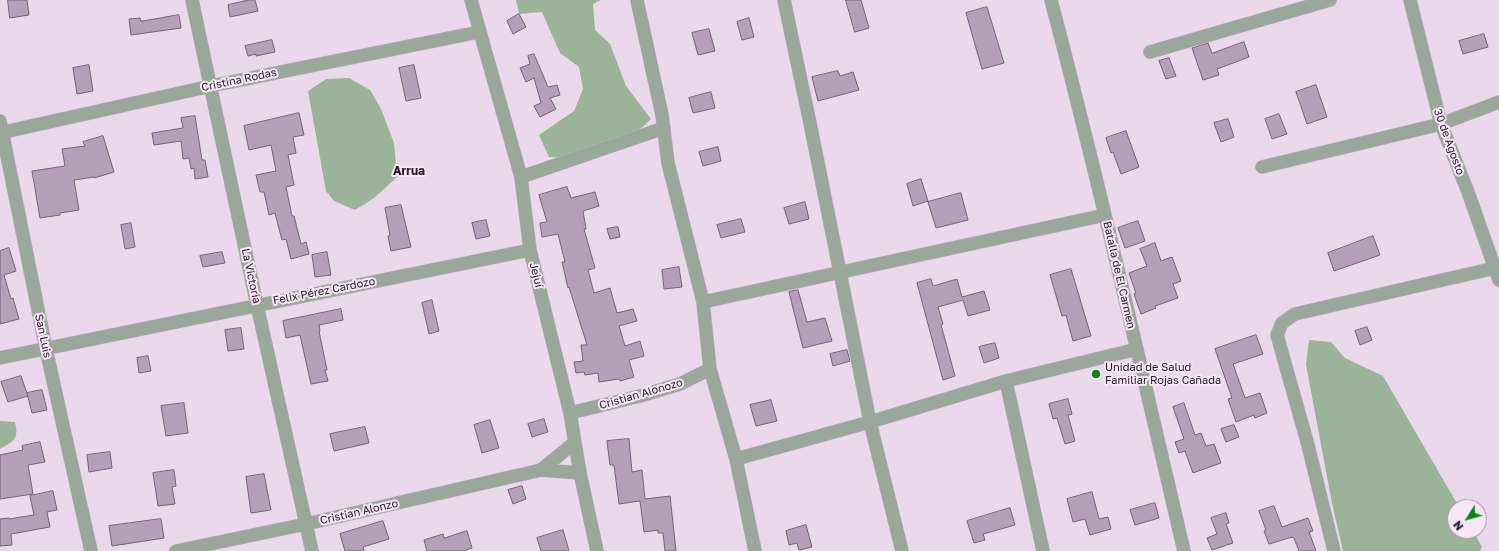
<!DOCTYPE html>
<meta charset="utf-8">
<style>
body{margin:0}
#map{position:relative;width:1499px;height:551px;overflow:hidden;background:#e9d9eb;font-family:"Golos Text",sans-serif}
canvas{display:block}
.north{position:absolute;left:1447px;top:499px;width:40px;height:40px;box-sizing:border-box;background:#f6e6f8;border:1px solid #a195a3;border-radius:50%;rotate:233deg;font-size:11px;font-weight:700;line-height:16px;text-align:center;color:#221c23}
.north::after{content:'';display:block;margin:auto;width:14px;height:18px;background:#0b8910;clip-path:polygon(50% 0,100% 100%,50% 72%,0 100%)}
</style>
<div id="map">
<canvas width="1499" height="551"></canvas>
<div class="north">N</div>
</div>
<script>
const g = document.querySelector('canvas').getContext('2d');
g.lineJoin = 'round';
function paint(path, color) {
  g.fillStyle = color;
  g.fill(path, 'evenodd');
}
function strokePath(path, color, width, dash) {
  g.strokeStyle = color;
  g.lineWidth = width;
  g.lineCap = dash ? 'butt' : 'round';
  g.setLineDash(dash || []);
  g.stroke(path);
}
function label(font, color, halo, rows, align = 'center') {
  g.font = font + ' "Golos Text",sans-serif';
  g.lineWidth = 4;
  g.setLineDash([]);
  g.textBaseline = 'middle';
  g.strokeStyle = halo;
  g.fillStyle = color;
  for (const [text, x, y, turn = 0] of rows) {
    g.save();
    g.translate(x, y);
    g.rotate((+turn || 0) * Math.PI / 180);
    g.textAlign = isNaN(turn) ? turn : align;
    if (halo) g.strokeText(text, 0, 0);
    g.fillText(text, 0, 0);
    g.restore();
  }
}
const forest = new Path2D(`
 M516 0H601L593 4 595 30 610 44 626 86 651 119 635 134 573 158 549 157 539 135 574 111 583 89 579 67 560 53 542 12 519 14Z
 M349 78 370 90 381 109 394 143 397 177 374 198 355 210 334 201 326 191 308 91 326 79Z
 M1309 340 1331 342 1345 358 1383 376 1459 507H1455V531H1473L1482 547 1480 551H1343L1332 503 1306 365Z
 M0 421 15 422C19 439 14 441 0 449Z`);
const building = new Path2D(`
 M8 0H27L29 15 10 18Z
 M249 0H255L258 11 230 17 228 5Z
 M846 0H861L869 28 855 32Z
 M987 7 1004 63 982 69 966 13Z
 M519 14 526 27 513 34 507 21Z
 M179 15 181 28 131 35 129 19 140 18 141 21Z
 M749 18 754 37 742 40 737 22Z
 M709 29 715 51 698 55 692 33Z
 M1484 34 1488 47 1463 54 1459 41Z
 M272 40 275 52 256 56V54L248 56 245 46Z
 M1244 42 1249 57 1217 69 1219 75 1203 80 1192 48 1208 43 1212 53Z
 M534 54 548 87 557 85 560 95 550 98 556 109 540 117 534 106 541 103 534 78 526 82 520 68 530 64 528 56Z
 M1169 58 1176 76 1166 79 1159 61Z
 M89 65 93 91 77 94 73 68Z
 M414 65 421 98 406 101 399 68Z
 M838 71 840 76 853 72 859 90 818 101 812 77Z
 M1316 85 1327 117 1307 124 1296 92Z
 M711 92 715 108 693 113 689 98Z
 M299 113 304 135 293 137 296 153 288 155 294 185 286 187 292 216H294L301 244 306 242 309 254 291 259 286 239 282 240 275 213 269 215 264 192H260L256 175 276 171 271 145 249 150 244 126Z
 M1279 114 1287 134 1272 139 1265 119Z
 M195 116 202 160H205L208 177 195 179 194 168 191 169 189 158 183 159 181 141 154 145 152 133 183 128 181 118Z
 M1228 119 1234 137 1221 142 1214 123Z
 M1126 131 1139 167 1121 174 1113 152 1111 153 1106 138Z
 M103 136 114 172 94 178V177L74 180 79 210 60 213V215L40 218 32 171 65 166 62 149 85 146 83 142Z
 M718 147 721 161 703 166 699 152Z
 M921 179 928 201 913 206 907 184Z
 M567 187 571 198 595 192 599 206 583 211 586 229H584L595 268 588 270 594 293 610 288 617 313 633 309 637 321 619 326 625 346 640 341 644 356 629 360 634 377 620 381 619 379 599 382 598 373 585 375 584 372 576 373 574 362 583 361 581 345H587L569 287 568 288 562 262H565L558 234 542 237 540 223 547 222 539 195Z
 M961 193 968 220 936 228 928 202Z
 M805 202 809 219 789 224 784 208Z
 M401 205 411 247 391 251 388 236 390 235 385 208Z
 M741 219 745 232 721 238 717 225Z
 M486 220 490 236 476 239 472 223Z
 M1138 221 1145 241 1125 248 1118 228Z
 M131 223 135 247 125 249 121 225Z
 M618 227 620 237 610 239 607 229Z
 M1373 236 1380 255 1334 271 1328 253Z
 M1155 243 1161 261 1172 257 1181 281 1173 284 1178 298 1155 306 1156 308 1141 314 1134 294 1136 293 1129 273 1147 266 1140 249Z
 M9 248 16 271 4 275 11 299 13 298 19 319 0 324V251Z
 M222 252 225 263 203 267 200 256Z
 M327 252 331 275 315 277 312 255Z
 M679 267 682 287 664 289 662 270Z
 M1071 269 1091 336 1073 341 1066 315 1062 316 1050 275Z
 M931 279 933 286 957 279 962 297 984 291 990 310 968 316 963 300 938 307 943 324 941 325 955 376 943 380 917 283Z
 M798 290 807 322 825 318 832 341 803 348 789 292Z
 M432 300 439 331 429 334 422 303Z
 M341 309 343 320 319 325 320 331H319L327 370H325L328 381 311 384 300 335 286 338 283 321Z
 M1367 327 1372 340 1360 345 1355 331Z
 M241 328 244 349 228 351 225 330Z
 M1256 335 1263 354 1233 364 1245 398 1260 393 1267 413 1255 418 1254 415 1236 422 1228 399 1232 398 1215 349Z
 M995 343 999 358 984 363 979 347Z
 M847 350 850 361 833 366 830 354Z
 M148 356 151 371 139 373 137 358Z
 M21 376 28 396 8 402 1 382Z
 M42 390 47 410 32 413 27 393Z
 M1068 399 1072 414 1068 415 1075 441 1065 444 1057 418 1053 419 1049 404Z
 M771 400 777 421 756 426 750 405Z
 M184 403 188 433 166 436 161 406Z
 M1184 403 1195 435 1201 433 1206 446 1214 444 1221 463 1193 473 1185 451 1179 453 1175 442 1184 439 1173 407Z
 M544 419 548 432 532 437 528 424Z
 M490 420 499 448 482 453 474 425Z
 M1234 425 1239 437 1226 442 1221 429Z
 M365 427 369 443 334 451 330 434Z
 M629 439 632 472 642 470 645 499 670 496 676 551H665L663 533H658V530L644 532 640 501 619 504 614 465H610L607 441Z
 M40 442 45 462 28 465 33 494 0 499V455L23 450 22 446Z
 M110 452 112 468 89 472 87 455Z
 M174 470 176 486 172 487 175 504 158 506 153 473Z
 M264 474 271 510 251 513 246 477Z
 M522 486 526 499 513 504 508 490Z
 M53 491 57 510 47 512 50 527 11 534 12 545 0 546V519L9 518V519L34 515 30 496Z
 M1092 492 1099 519 1108 517 1111 529 1090 535 1085 519 1073 522 1067 499Z
 M1155 503 1159 518 1135 525 1130 510Z
 M1274 506 1282 527 1308 518 1313 531 1309 532 1316 551H1299L1294 538H1293L1292 537 1269 544 1264 531 1266 530 1259 511Z
 M1010 508 1015 525 983 534 985 540 974 543 967 521Z
 M1226 513 1229 523 1226 524 1233 543 1212 550 1207 538 1217 534 1211 518Z
 M161 519 164 538 112 546 109 526Z
 M383 521 389 539 363 547 364 551H345L340 534Z
 M806 525 812 547 799 550 797 543 789 545 786 531Z
 M563 530 569 551H541L537 538Z
 M467 531 472 548 463 551H427L424 540 443 534 444 538Z`);
const minor = new Path2D(`
 M192 0 257 305 312 551
 M471 0 521 177 530 250 570 413 580 473 597 551
 M637 0 662 115 668 163 703 302
 M784 0 810 123 870 422 902 551
 M1051 0C1099 183 1141 367 1184 551
 M1410 0 1441 124 1468 192 1499 280
 M1150 52 1330 0
 M0 121 46 349 91 551
 M0 133 211 86 479 32
 M1262 167 1441 124 1499 102
 M521 177 664 128
 M0 358 530 250
 M1006 381 1043 551
 M570 413 640 396 680 384 710 369
 M736 459 870 422 1006 381 1137 349
 M541 470 574 443
 M176 551 306 524 541 470 580 473
 M755 551 736 459 710 369 703 302 1105 215
 M1334 551 1308 445 1277 335 1282 323 1295 314 1499 267`);
const markers = [
 [1096,374,5,"#0b8910"]
];
const streetNames = [
 ["Cristina Rodas",239,80,-12],
 ["30 de Agosto",1449,142,70],
 ["Jejuí",536,275,76],
 ["Batalla de El Carmen",1119,275,77],
 ["La Victoria",251,276,78],
 ["Felix Pérez Cardozo",324,291,-11],
 ["San Luis",43,336,78],
 ["Cristian Alonozo",641,394,-16],
 ["Cristian Alonzo",359,512,-13]
];
const poiNames = [
 ["Unidad de Salud",1105,368],
 ["Familiar Rojas Cañada",1105,381]
];
const neighbourhoodNames = [
 ["Arrua",409,171]
];
paint(forest, '#9bb399');
paint(building, '#b69fb9');
strokePath(building, '#726473', 1);
strokePath(minor, '#c5b7c7', 14);
strokePath(minor, '#9ca79b', 13);
for (const [x, y, r, color] of markers) {
  const dot = new Path2D();
  dot.arc(x, y, r, 0, 2 * Math.PI);
  g.fillStyle = color;
  g.fill(dot);
  strokePath(dot, '#f6e6f8', 1.5);
}
label('11px', '#221c23', '#f6e6f8', streetNames);
label('11px', '#221c23', '#f6e6f8', poiNames, 'left');
label('bold 12px', '#221c23', '#f6e6f8', neighbourhoodNames);
</script>
